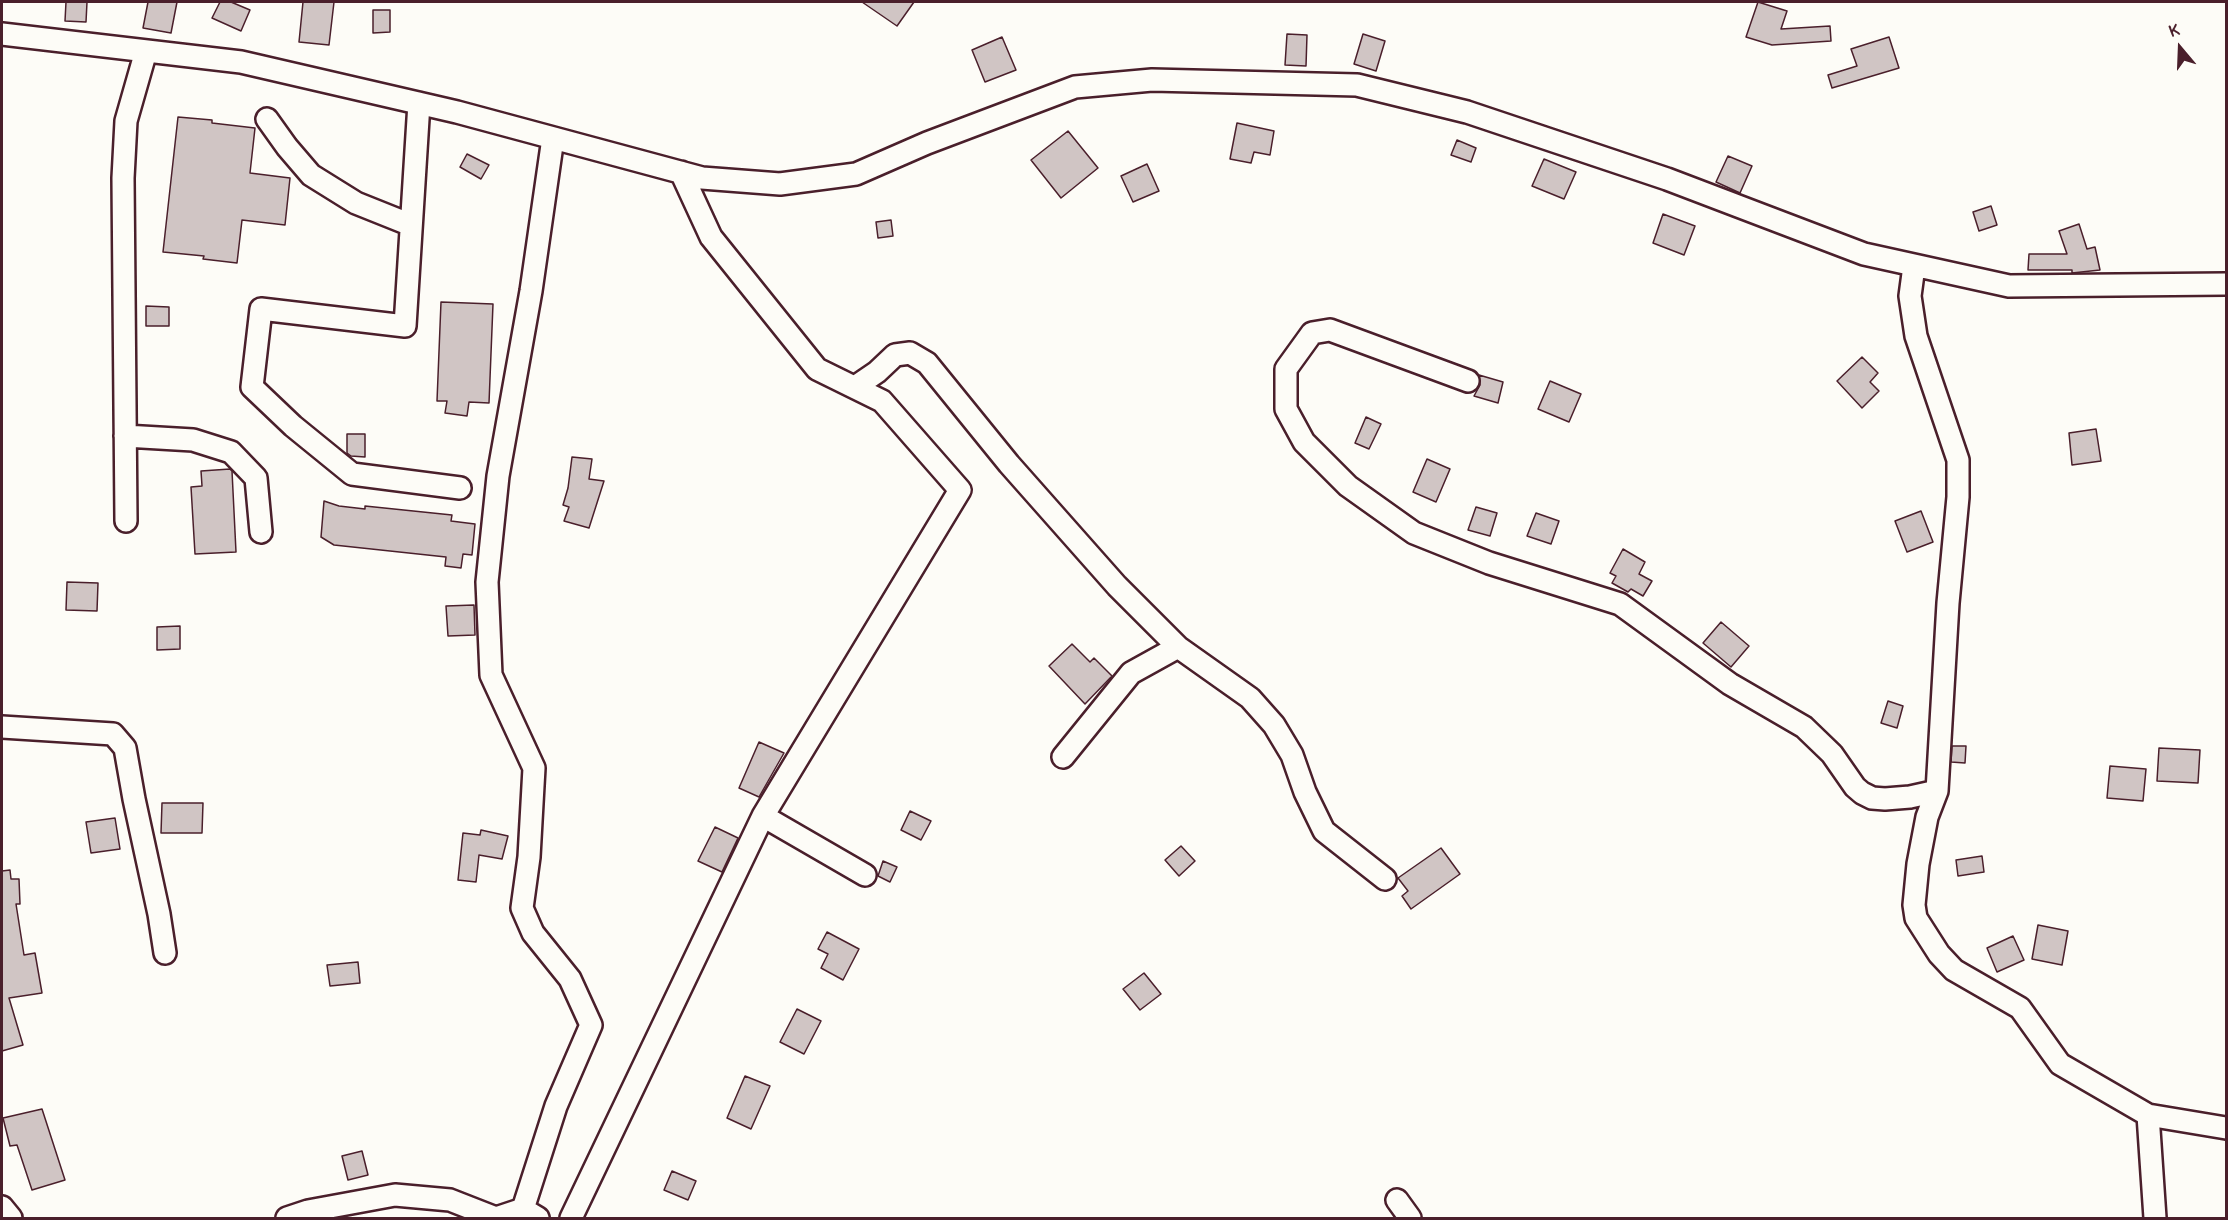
<!DOCTYPE html>
<style>
body{margin:0}
#map{position:relative;width:2228px;height:1220px;overflow:hidden;background:#fdfcf7;font-family:Pangolin,sans-serif}
canvas{display:block}
.frame{position:absolute;inset:0;border:3px solid #4a1f2b;pointer-events:none}
.north{position:absolute;left:2150px;top:18px;width:60px;height:60px;-webkit-text-stroke:4px #fdfcf7;paint-order:stroke;rotate:341deg;font-size:16px;font-weight:700;line-height:24px;text-align:center;color:#4a1f2b}
.north::after{content:'';display:block;margin:auto;width:21px;height:27px;background:#4a1f2b;clip-path:polygon(50% 0,100% 100%,50% 72%,0 100%)}
</style>
<div id="map">
<canvas width="2228" height="1220"></canvas>
<div class="frame"></div>
<div class="north">K</div>
</div>
<script>
const g = document.querySelector('canvas').getContext('2d');
g.lineJoin = 'round';
function paint(path, color) {
  g.fillStyle = color;
  g.fill(path, 'evenodd');
}
function strokePath(path, color, width, dash) {
  g.strokeStyle = color;
  g.lineWidth = width;
  g.lineCap = dash ? 'butt' : 'round';
  g.setLineDash(dash || []);
  g.stroke(path);
}
const building = new Path2D(`
 M66 2H87L86 22 65 21Z
 M148 2H177L171 33 143 28Z
 M220 2H231L250 10 241 31 212 18Z
 M303 2H334L329 45 299 42Z
 M862 2H914L897 26Z
 M1758 2 1787 11 1781 29 1830 26 1831 41 1772 45 1746 37Z
 M373 10H390V32L373 33Z
 M1287 34 1307 35 1306 66 1285 65Z
 M1363 34 1385 41 1376 71 1354 64Z
 M1002 37 1016 70 985 82 972 50Z
 M1889 37 1899 68 1832 88 1828 75 1857 66 1851 49Z
 M178 117 212 120V123L255 128 250 173 290 178 285 225 242 220 237 263 203 259 204 256 163 252Z
 M1237 123 1274 131 1270 155 1254 152 1251 163 1230 159Z
 M1068 131 1098 168 1061 198 1031 160Z
 M1457 140 1476 148 1471 162 1451 155Z
 M467 154 489 165 481 179 460 167Z
 M1728 156 1752 166 1740 193 1716 182Z
 M1544 159 1576 172 1564 199 1532 186Z
 M1147 164 1159 191 1133 202 1121 176Z
 M1991 206 1997 225 1979 231 1973 212Z
 M1663 214 1695 226 1684 255 1653 243Z
 M891 220 893 236 878 238 876 222Z
 M2079 224 2087 249 2095 247 2100 270 2072 273V270H2028L2029 254H2067L2059 231Z
 M441 302 493 304 489 403 469 402 467 416 445 413 447 401H437Z
 M146 306 169 307V326H146Z
 M1862 357 1878 373 1870 382 1879 391 1862 408 1837 381Z
 M1479 375 1503 382 1498 403 1474 396 1480 385Z
 M1550 381 1581 394 1569 422 1538 409Z
 M1366 417 1381 424 1369 449 1355 443Z
 M2096 429 2101 461 2072 465 2069 433Z
 M347 434H365V457L351 456 347 453Z
 M572 457 592 459 589 479 604 481 589 528 564 521 569 507 563 505 568 488Z
 M1427 459 1450 469 1436 502 1413 492Z
 M230 469 232 471 236 552 195 554 191 487 202 486 201 471Z
 M324 501 339 506 365 509V506L452 515 451 521 475 524 472 555 463 554 461 568 445 566 446 557 334 545 321 537Z
 M1476 507 1497 513 1490 536 1468 530Z
 M1921 511 1933 542 1907 552 1895 521Z
 M1536 513 1559 521 1551 544 1527 536Z
 M1623 549 1645 562 1639 574 1652 581 1643 596 1631 589 1628 592 1612 583 1616 576 1610 573Z
 M67 582 98 583 97 611 66 610Z
 M474 605 475 635 448 636 446 606Z
 M1721 622 1749 646 1731 667 1703 643Z
 M180 626V649L157 650V627Z
 M1072 644 1090 662 1094 658 1112 676 1085 704 1049 666Z
 M1888 701 1903 706 1897 728 1881 723Z
 M759 742 784 753 759 797 739 788Z
 M1952 746H1966L1965 763 1951 762Z
 M2159 748 2200 750 2198 783 2157 781Z
 M2110 766 2146 769 2143 801 2107 798Z
 M162 803H203L202 833H161Z
 M910 811 931 821 921 840 901 830Z
 M115 818 120 849 91 853 86 822Z
 M715 827 738 838 722 872 698 861Z
 M481 830 508 836 502 859 479 855 476 882 458 880 463 833 480 835Z
 M1181 846 1195 861 1179 876 1165 860Z
 M1441 848 1460 874 1411 909 1402 896 1408 891 1398 878Z
 M1982 856 1984 872 1958 876 1956 860Z
 M883 861 897 867 890 882 878 876Z
 M10 870 11 879H19L20 904H16L24 955 35 953 42 993 9 998 23 1045 2 1051V871Z
 M2038 925 2068 931 2062 965 2032 959Z
 M827 932 859 949 843 980 821 968 828 954 818 949Z
 M2013 936 2024 960 1997 972 1987 948Z
 M358 962 360 983 330 986 327 965Z
 M1144 973 1161 994 1140 1010 1123 989Z
 M797 1009 821 1021 804 1054 780 1042Z
 M745 1076 770 1086 751 1129 727 1118Z
 M42 1109 65 1180 32 1190 17 1145 10 1146 3 1118Z
 M362 1151 368 1175 348 1180 342 1156Z
 M672 1171 696 1181 688 1200 664 1190Z`);
const street = new Path2D(`
 M2 34 241 62 457 112 702 178 780 184 856 174 927 143 1075 87 1152 80 1357 85 1467 112 1667 179 1864 254 2009 286 2226 284
 M419 103 405 326 261 309 252 387 293 426 352 474 460 488
 M267 119 287 147 311 175 356 203 411 225
 M1914 266 1910 296 1916 336 1958 460V497L1948 603 1937 791 1927 817 1918 864 1914 905 1916 918 1939 954 1954 970 2020 1008 2060 1064 2148 1115 2226 1128
 M1468 381 1330 330 1312 333 1286 369V409L1304 442 1348 486 1414 533 1489 563 1620 604 1730 684 1804 727 1832 754 1855 787 1862 793 1872 798 1885 799 1910 797 1937 791
 M855 387 877 372 895 355 910 353 927 363 1009 464 1117 586 1178 647 1250 698 1274 725 1292 755 1305 792 1324 831 1385 879
 M125 436 193 440 231 452 256 478 261 532
 M126 521 123 178 126 121 146 51
 M2 727 113 734 125 748 134 799 159 914 165 953
 M1063 757 1131 673 1178 647
 M763 816 865 875
 M2148 1115 2155 1218
 M1397 1200 1410 1218
 M2 1207 11 1218
 M523 1209 556 1106 591 1025 570 979 533 933 522 908 529 857 534 768 491 675 487 582 498 476 531 291 553 138
 M287 1218 308 1211 395 1195 450 1200 496 1218 523 1209 538 1218
 M571 1218 763 816 960 490 882 401 817 369 711 237 681 172`);
paint(building, '#d0c5c4');
strokePath(building, '#4a1f2b', 1.5);
strokePath(street, '#4a1f2b', 26);
strokePath(street, '#fdfcf7', 21);
</script>
